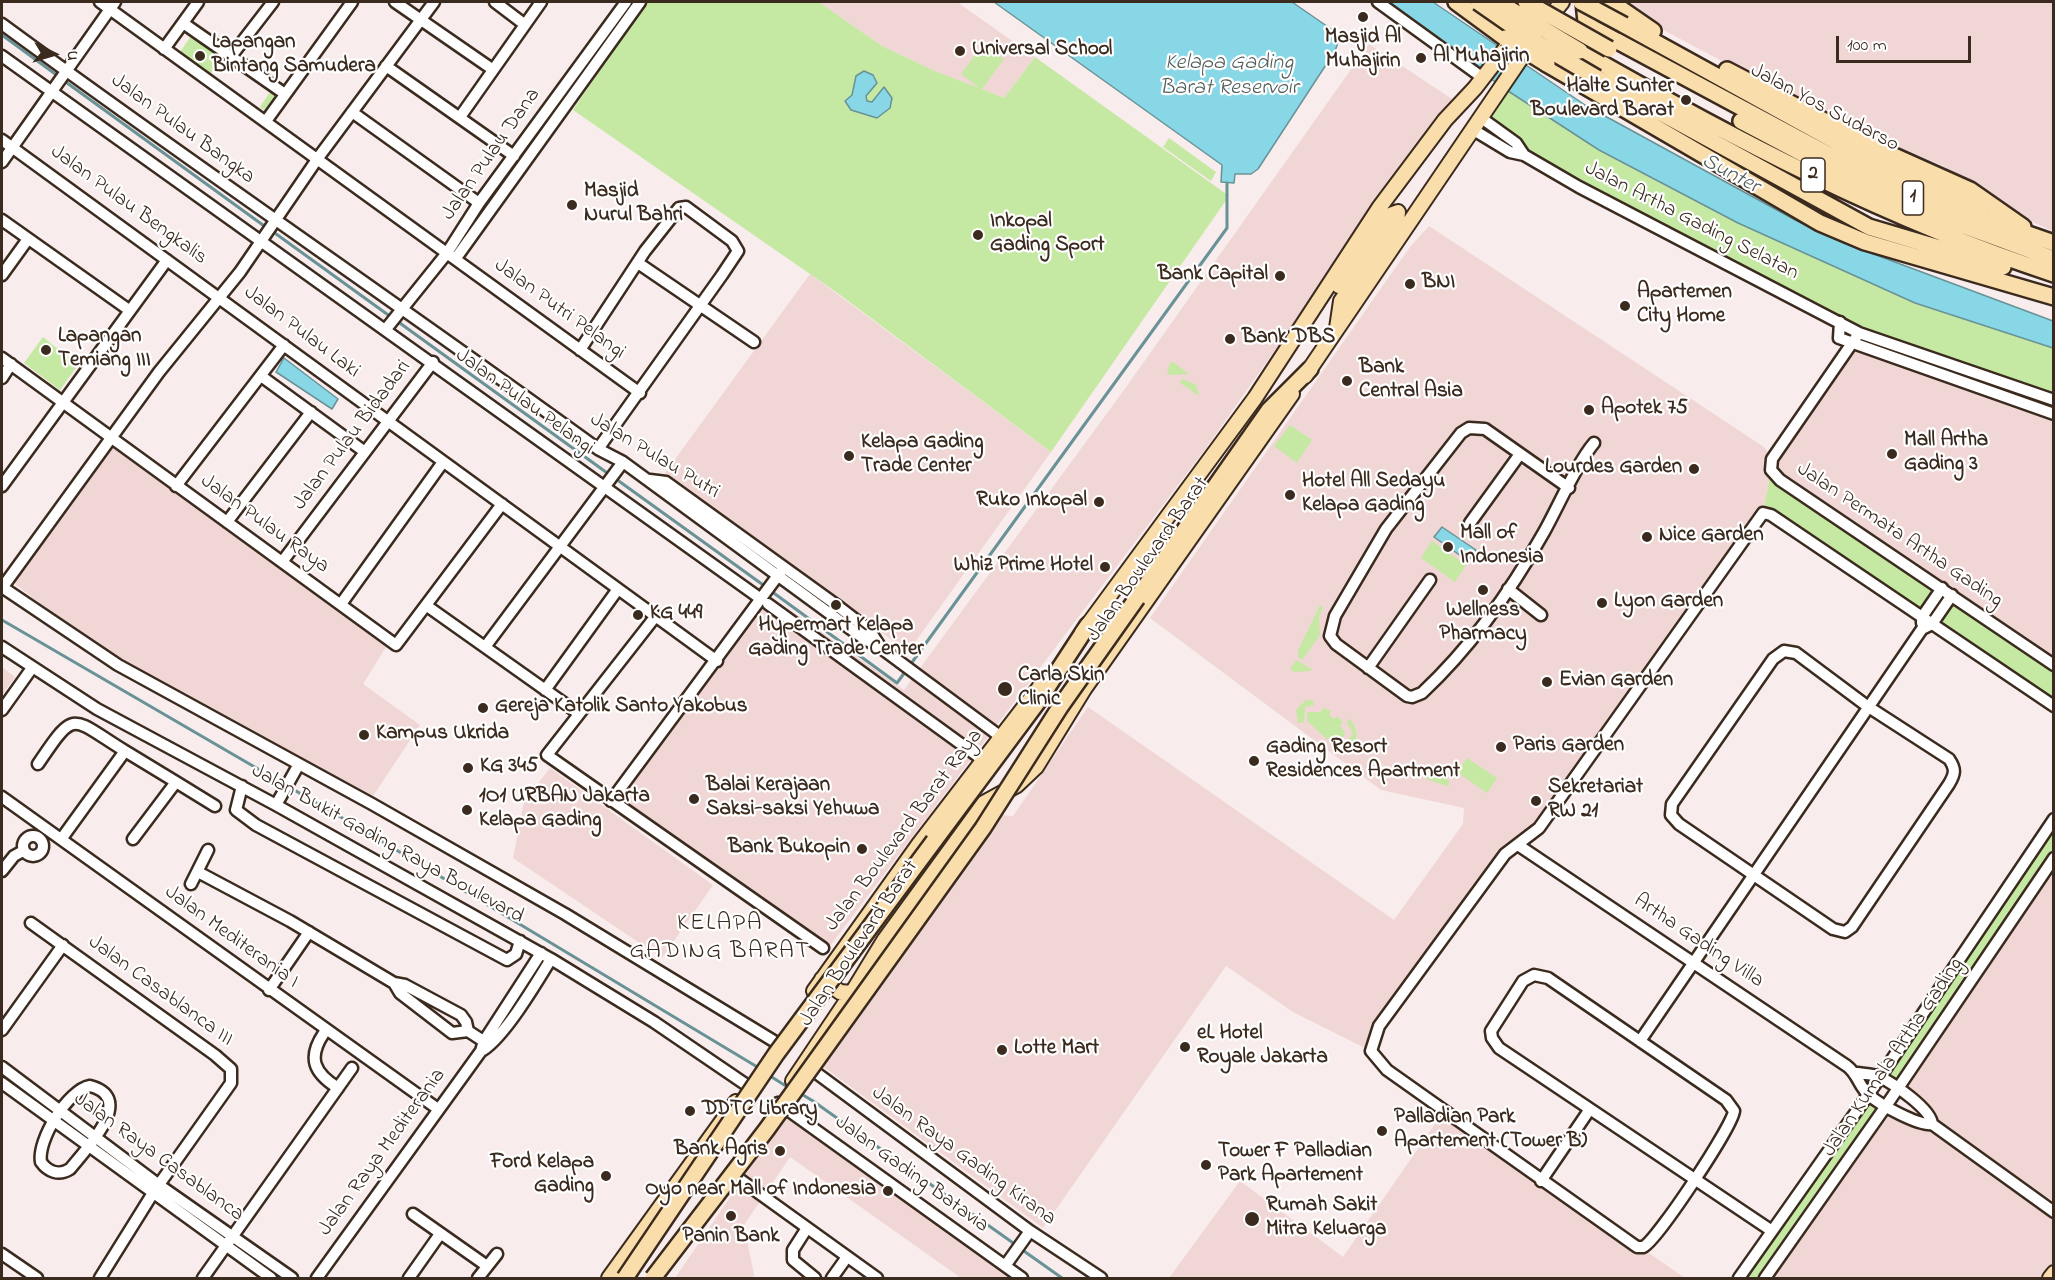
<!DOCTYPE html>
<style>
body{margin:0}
#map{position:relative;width:2055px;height:1280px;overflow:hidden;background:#f8ecec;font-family:"Indie Flower",sans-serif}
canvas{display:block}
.frame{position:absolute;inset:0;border:3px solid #3b2a1e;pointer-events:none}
.north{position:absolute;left:24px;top:24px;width:60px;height:60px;-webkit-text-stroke:4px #fff;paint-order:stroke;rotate:95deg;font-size:16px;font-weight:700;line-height:24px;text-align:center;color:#3b2a1e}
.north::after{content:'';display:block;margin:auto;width:21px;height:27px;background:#3b2a1e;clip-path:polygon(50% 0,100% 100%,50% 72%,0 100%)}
.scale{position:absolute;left:1836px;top:36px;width:135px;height:27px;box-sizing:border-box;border:3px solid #3b2a1e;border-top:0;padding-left:8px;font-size:18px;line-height:21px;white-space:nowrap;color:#3b2a1e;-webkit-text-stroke:4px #fff;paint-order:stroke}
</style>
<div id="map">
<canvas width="2055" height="1280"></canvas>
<div class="frame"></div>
<div class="north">U</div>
<div class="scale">100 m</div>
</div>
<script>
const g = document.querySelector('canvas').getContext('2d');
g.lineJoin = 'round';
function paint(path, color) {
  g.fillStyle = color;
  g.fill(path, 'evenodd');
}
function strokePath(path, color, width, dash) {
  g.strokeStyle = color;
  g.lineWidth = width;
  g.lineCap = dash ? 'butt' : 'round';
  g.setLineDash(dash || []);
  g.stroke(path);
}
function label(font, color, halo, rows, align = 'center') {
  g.font = font + ' "Indie Flower",sans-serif';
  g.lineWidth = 4.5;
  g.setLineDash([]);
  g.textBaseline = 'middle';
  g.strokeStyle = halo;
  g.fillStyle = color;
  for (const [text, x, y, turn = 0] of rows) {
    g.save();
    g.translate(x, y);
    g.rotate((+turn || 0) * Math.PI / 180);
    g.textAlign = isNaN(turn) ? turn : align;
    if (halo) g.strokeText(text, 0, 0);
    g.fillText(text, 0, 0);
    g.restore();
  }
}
const built = new Path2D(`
 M819 2H957L1035 57 1004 98 935 71 882 46Z
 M1623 2H2053V231L2035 223 1943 166 1818 112 1652 24Z
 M1369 44 1452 99 1206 448 830 946 617 798 767 594 904 690 1124 390Z
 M1429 226 1764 447 1772 458 1853 344 2053 412V666L1771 470 1763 513 1539 828 1505 854 1378 1027 1371 1051 1293 1012 1226 966 1043 1228 821 1065 1002 815 1013 816 1088 707 1394 920 1463 824 1464 808 1381 790 1150 618 1410 247Z
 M810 274 1051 452 908 652 665 473Z
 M119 446 386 647 363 684 420 725 373 796 78 635 12 581 108 448Z
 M2 667 15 677 2 695Z
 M550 768 713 885 662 958 513 858 524 802Z
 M2053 858V1201L1949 1134 2015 1182 2053 1203 2054 1273 2050 1278H1768L1886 1106 1932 1124 1897 1089Z
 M789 1111 1023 1278H961L790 1157 744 1225 754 1275 752 1278H675Z
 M1444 1111 1685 1278H1169L1240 1181 1343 1257Z`);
const green = new Path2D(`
 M646 2H819L882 46 935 71 979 88 961 74 984 43 1004 59 982 89 1004 98 1035 57 1229 196 1051 452 836 292 573 110Z
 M191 36 222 57 209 76 178 55Z
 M272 89 279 94 267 112 260 107Z
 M1505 89 1599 150 1835 266 1915 303 2053 348V400L1859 333 1524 155 1480 117Z
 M1169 138 1216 172 1211 181 1163 147Z
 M43 337 78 365 60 390 24 363Z
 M1173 362 1189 374 1170 375 1167 373 1170 363Z
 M1183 379 1196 385 1199 396 1179 382Z
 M1290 425 1312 440 1297 463 1274 446Z
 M1771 470 1942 588 1922 617 1763 513Z
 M1432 541 1466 565 1455 582 1421 558Z
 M1952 595 2053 665V706L1932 624Z
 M1320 605 1323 607 1319 617 1320 635 1302 660 1298 657V651Z
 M1296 660 1311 669V671L1294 672 1290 669Z
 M1306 700H1313L1314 705 1305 707 1304 722 1298 723 1296 710Z
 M1323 708 1331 711 1329 715 1334 719 1337 716 1343 722 1340 725 1345 733 1342 741 1327 739 1307 721V712H1321Z
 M1350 719C1359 731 1359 742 1346 750H1337V745L1345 743 1353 734 1347 722Z
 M1467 758 1497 778 1487 793 1457 772Z
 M1430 770 1449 781V784L1447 786 1426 779 1427 771Z
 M2053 818V857L1897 1089 1877 1076Z
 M1868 1095 1886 1106 1768 1278H1739Z`);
const water = new Path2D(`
 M994 2H1292L1334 31 1339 40 1335 51 1258 169 1251 174H1235L1234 183 1221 182 1222 165Z
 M1384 2H1433L1585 105 1797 221 1844 243 2053 321V348L1915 303 1738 223 1599 150 1505 89Z
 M864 71 873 75 877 83 866 96 867 101 872 102 884 87 892 98 890 108 877 118 851 110 845 101 852 95 856 76Z
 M284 358 338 399 332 409 276 372Z
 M1442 527 1476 550 1468 561 1434 537Z`);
const stream = new Path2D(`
 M2 35 58 76
 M63 80 267 228
 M272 231 391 317
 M397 321 610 475
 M616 479 766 587
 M771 591 897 683 1227 228V183
 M2 620 363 830 759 1068
 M767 1074 789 1088
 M798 1092 813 1101 1016 1245
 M1021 1249 1062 1278`);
const minor = new Path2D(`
 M100 2 640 393
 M395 2 492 69
 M495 2 524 24
 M1378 2 1483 78
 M183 23 285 94
 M2 24C198 168 400 305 598 449L623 462 863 638 881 648
 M164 49 198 2
 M232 55 273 2
 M2 56 761 599
 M386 66 514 156
 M352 112 479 203
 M460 117 541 2
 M1480 117 1516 143 1524 155
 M266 121 352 2
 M1472 129 1510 152 1524 155 1579 187 1859 333 2054 400
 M2 140 717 661
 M2 162 115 2
 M2 220 129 310
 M456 258 640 2
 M638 263 754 342
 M2 275 28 239
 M1840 322 1839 338 2054 414
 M386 329 447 253 479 203 626 2
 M1859 333 1772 459 1771 470 1780 480 2054 665
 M580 350 645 251 679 208 686 207 732 241 738 251 722 275 598 449
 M2 358 396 645 502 504
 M261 376 365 452
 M2 378 11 364
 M650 480 666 482 835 604 870 631 881 648 1001 737
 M2 486 167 260
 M176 486 284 345
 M1569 488 1485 429 1469 428 1461 433 1386 529 1335 616 1330 636 1336 644 1407 696 1412 697 1422 693C1470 648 1512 589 1544 532 1558 507 1577 463 1594 443
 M227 522 311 412
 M1470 523 1520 454
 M282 562 433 362
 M2 587 118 665 372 804 565 914 777 1043
 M2 588 159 372 240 272 318 158 434 2
 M1508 589 1541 615
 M341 604 443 462
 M768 604 983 760
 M427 606 578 713
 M655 617 547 755 823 948
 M1922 623V617L1942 588
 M2 647 97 709 276 805 551 959 654 1022 748 1086
 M485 647 623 462
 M1784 651 1796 653 1867 706 1949 759C1956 769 1955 774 1949 784L1852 927 1845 932 1833 929 1679 824 1671 815 1672 804 1773 659Z
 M1368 668 1430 580
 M545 690 618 589
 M2 710 32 668
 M125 751 176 782 133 839
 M38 764C76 708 70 717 125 751L62 838
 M176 782 215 806
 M242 786 236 810 256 825 507 960 516 954 520 941
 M2 797 438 1109
 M611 801 782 570
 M276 805 299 764
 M23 846a10 10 0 1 1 20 0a10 10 0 1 1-20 0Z
 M1518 845 1847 1066C1858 1074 1859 1087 1869 1095 1880 1105 1919 1126 1932 1124L2054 1212
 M2 871 14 856 23 851
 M198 872 290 921 394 983 405 985 461 1015 466 1022 468 1031
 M191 884 208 850
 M31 923 215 1055 231 1069V1083L153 1193 100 1278
 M394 983 400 993 452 1033 468 1031 488 1044
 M269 990 309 932
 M2 1030 63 945
 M324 1033C307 1058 314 1073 338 1088
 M1640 1041 1922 629 1932 624 1952 595
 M483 1050C505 1036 537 982 551 959
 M807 1066 1030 1231 1101 1278
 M2 1067 159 1185 292 1278
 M1857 1073C1864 1074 1874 1074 1880 1077 1894 1084 1931 1109 1932 1124
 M2 1083 271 1278
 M90 1086C137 1098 86 1149 70 1169 59 1176 48 1172 41 1162 37 1140 68 1090 90 1086Z
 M778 1103 1022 1278
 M731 1173 877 1278
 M1541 1181 1590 1109
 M413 1214 487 1266
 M807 1228 793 1250V1260L815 1278
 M1772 1231 1499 1048 1492 1038 1491 1031 1523 981 1534 975 1548 978 1726 1100 1734 1111C1732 1127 1656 1242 1643 1247H1637L1387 1070 1371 1051 1379 1026 1505 854 1539 828 1763 513 1771 515 2054 706
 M2 1254 37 1278
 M1005 1266 1030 1231
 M203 1278 352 1068
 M317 1278 481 1051 484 1041 541 953
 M409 1278 440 1234
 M478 1278 497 1254
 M832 1278 847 1257
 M1739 1278 1868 1095 2054 819
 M1765 1278 1886 1106 2054 858`);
const major = new Path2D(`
 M1544 24 1562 2
 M1337 328 1341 301 1397 221 1398 212 1390 215 1339 286
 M1305 376 1532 42
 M1082 633 1255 398 1379 208 1445 120 1475 88 1516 35
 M822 979 840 992 852 993
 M814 991 919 844 1042 684
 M793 1081 852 993 885 939 984 803 1017 785 1036 767 1084 689 1292 394
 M609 1278 736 1102
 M2050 1278 2054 1273`);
const highway = new Path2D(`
 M1456 2 1505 38
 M1584 2 1586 22 1593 28 1848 165 1931 200 2054 243
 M1611 2 1653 31
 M1624 25 1853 151 1982 208
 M1580 51C1732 138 1887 220 2054 274
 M1547 64 1820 223 1865 242 2054 297
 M1727 70 1874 147 1970 190 2023 227
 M1597 78 1869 227 2003 267
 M1741 121 1883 196 2054 259
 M1137 598 1269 410 1310 369
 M934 841 1039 700 1088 625`);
const highwayBridge = new Path2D(`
 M1478 2 1537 43 1597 78
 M1498 2 1580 51
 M1526 2 1609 49
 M1581 2 1624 25
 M1505 38 1547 64
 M625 1278 776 1054 934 841
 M653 1278 767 1129 983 828 1060 707 1137 598`);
const markers = [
 [1363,17,6,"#3b2a1e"],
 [960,51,6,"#3b2a1e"],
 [200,56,6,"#3b2a1e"],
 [1421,58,6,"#3b2a1e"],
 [1686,100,6,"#3b2a1e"],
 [572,205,6,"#3b2a1e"],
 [978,235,6,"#3b2a1e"],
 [1280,276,6,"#3b2a1e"],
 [1410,284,6,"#3b2a1e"],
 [1625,306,6,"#3b2a1e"],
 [1230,339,6,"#3b2a1e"],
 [46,350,6,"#3b2a1e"],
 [1347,381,6,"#3b2a1e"],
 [1589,410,6,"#3b2a1e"],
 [1892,454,6,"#3b2a1e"],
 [849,456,6,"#3b2a1e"],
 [1694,469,6,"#3b2a1e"],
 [1290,495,6,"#3b2a1e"],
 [1099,502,6,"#3b2a1e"],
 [1647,537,6,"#3b2a1e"],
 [1448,547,6,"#3b2a1e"],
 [1105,567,6,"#3b2a1e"],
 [1483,590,6,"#3b2a1e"],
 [1602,603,6,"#3b2a1e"],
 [836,605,6,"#3b2a1e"],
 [638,615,6,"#3b2a1e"],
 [1547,682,6,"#3b2a1e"],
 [1005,689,8,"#3b2a1e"],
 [483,708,6,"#3b2a1e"],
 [364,735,6,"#3b2a1e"],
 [1501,747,6,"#3b2a1e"],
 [1254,761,6,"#3b2a1e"],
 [468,768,6,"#3b2a1e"],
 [694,799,6,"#3b2a1e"],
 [1536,801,6,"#3b2a1e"],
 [467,810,6,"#3b2a1e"],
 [862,849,6,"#3b2a1e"],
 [1185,1047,6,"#3b2a1e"],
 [1002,1050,6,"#3b2a1e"],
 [690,1111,6,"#3b2a1e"],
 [1382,1131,6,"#3b2a1e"],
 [780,1151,6,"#3b2a1e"],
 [1206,1165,6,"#3b2a1e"],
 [606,1176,6,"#3b2a1e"],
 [888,1191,6,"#3b2a1e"],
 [731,1216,6,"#3b2a1e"],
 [1252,1219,8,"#3b2a1e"]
];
const shields = [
 [1813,175,24],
 [1913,198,21]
];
const shieldNames = [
 ["2",1813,175],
 ["1",1913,198]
];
const poiNames = [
 ["Masjid Al",1363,39,"center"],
 ["Muhajirin",1363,63,"center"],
 ["Lapangan",212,44],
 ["Bintang Samudera",212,68],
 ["Universal School",972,51],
 ["Al Muhajirin",1433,58],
 ["Halte Sunter",1674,88,"right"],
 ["Boulevard Barat",1674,112,"right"],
 ["Masjid",584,193],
 ["Nurul Bahri",584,217],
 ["Inkopal",990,223],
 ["Gading Sport",990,247],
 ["Bank Capital",1268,276,"right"],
 ["BNI",1422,284],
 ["Apartemen",1637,294],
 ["City Home",1637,318],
 ["Lapangan",58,338],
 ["Temiang III",58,362],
 ["Bank DBS",1242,339],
 ["Bank",1359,369],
 ["Central Asia",1359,393],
 ["Apotek 75",1601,410],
 ["Mall Artha",1904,442],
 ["Gading 3",1904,466],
 ["Kelapa Gading",861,444],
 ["Trade Center",861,468],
 ["Lourdes Garden",1682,469,"right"],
 ["Hotel All Sedayu",1302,483],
 ["Kelapa Gading",1302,507],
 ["Ruko Inkopal",1087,502,"right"],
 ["Mall of",1460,535],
 ["Indonesia",1460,559],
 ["Nice Garden",1659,537],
 ["Whiz Prime Hotel",1093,567,"right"],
 ["Lyon Garden",1614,603],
 ["Wellness",1483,612,"center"],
 ["Pharmacy",1483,636,"center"],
 ["KG 449",650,615],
 ["Hypermart Kelapa",836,627,"center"],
 ["Gading Trade Center",836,651,"center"],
 ["Carla Skin",1018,677],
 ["Clinic",1018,701],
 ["Evian Garden",1559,682],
 ["Gereja Katolik Santo Yakobus",495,708],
 ["Kampus Ukrida",376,735],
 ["Paris Garden",1513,747],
 ["Gading Resort",1266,749],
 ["Residences Apartment",1266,773],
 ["KG 345",480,768],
 ["Balai Kerajaan",706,787],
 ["Saksi-saksi Yehuwa",706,811],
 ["Sekretariat",1548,789],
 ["RW 21",1548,813],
 ["1O1 URBAN Jakarta",479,798],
 ["Kelapa Gading",479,822],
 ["Bank Bukopin",850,849,"right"],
 ["eL Hotel",1197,1035],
 ["Royale Jakarta",1197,1059],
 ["Lotte Mart",1014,1050],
 ["DDTC Library",702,1111],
 ["Palladian Park",1394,1119],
 ["Apartement (Tower B)",1394,1143],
 ["Bank Agris",768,1151,"right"],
 ["Tower F Palladian",1218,1153],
 ["Park Apartement",1218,1177],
 ["Ford Kelapa",594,1164,"right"],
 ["Gading",594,1188,"right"],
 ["Oyo near Mall of Indonesia",876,1191,"right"],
 ["Rumah Sakit",1266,1207],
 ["Mitra Keluarga",1266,1231],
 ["Panin Bank",731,1238,"center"]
];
const streetNames = [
 ["Jalan Yos Sudarso",1824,109,28],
 ["Jalan Pulau Bangka",182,130,36],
 ["Jalan Pulau Dana",492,155,-55],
 ["Jalan Pulau Bengkalis",128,206,36],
 ["Jalan Artha Gading Selatan",1691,222,27],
 ["Jalan Putri Pelangi",559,310,36],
 ["Jalan Pulau Laki",301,333,37],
 ["Jalan Pulau Pelangi",524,403,36],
 ["Jalan Pulau Bidadari",353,436,-53],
 ["Jalan Pulau Putri",654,457,31],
 ["Jalan Pulau Raya",264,525,36],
 ["Jalan Permata Artha Gading",1899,536,34],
 ["Jalan Boulevard Barat",1149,560,-55],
 ["Jalan Boulevard Barat Raya",905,831,-53],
 ["Jalan Bukit Gading Raya Boulevard",387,845,29],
 ["Jalan Mediterania I",231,938,36],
 ["Artha Gading Villa",1698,942,34],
 ["Jalan Boulevard Barat",860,944,-56],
 ["Jalan Casablanca III",160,992,36],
 ["Jalan Kumala Artha Gading",1894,1058,-56],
 ["Jalan Raya Mediterania",383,1153,-54],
 ["Jalan Raya Gading Kirana",963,1157,36],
 ["Jalan Raya Casablanca",158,1158,36],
 ["Jalan Gading Batavia",911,1175,36]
];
const waterNames = [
 ["Kelapa Gading",1229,64],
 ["Barat Reservoir",1229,89],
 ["Sunter",1730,175,28]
];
const quarterNames = [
 ["KELAPA",720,925],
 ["GADING BARAT",720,953]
];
paint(built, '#f0d6d5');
paint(green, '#c5e9a3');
paint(water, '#88d7e6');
strokePath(water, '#699296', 1.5);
strokePath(stream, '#699296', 3);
strokePath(minor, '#3b2a1e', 15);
strokePath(major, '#3b2a1e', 18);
strokePath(highway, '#3b2a1e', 20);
strokePath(minor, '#fff', 10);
strokePath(major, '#f9deab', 14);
strokePath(highway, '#f9deab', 15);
strokePath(highwayBridge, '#3b2a1e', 20, []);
strokePath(highwayBridge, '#f9deab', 15);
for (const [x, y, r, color] of markers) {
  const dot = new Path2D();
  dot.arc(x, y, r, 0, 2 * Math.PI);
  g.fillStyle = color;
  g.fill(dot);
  strokePath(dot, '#fff', 2);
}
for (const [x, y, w] of shields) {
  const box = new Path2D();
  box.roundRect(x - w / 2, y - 17, w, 34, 4.5);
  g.fillStyle = '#fff';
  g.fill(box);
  strokePath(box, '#3b2a1e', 1.5);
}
label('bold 20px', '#3b2a1e', null, shieldNames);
label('bold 21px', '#3b2a1e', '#fff', poiNames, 'left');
label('21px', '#3b2a1e', '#fff', streetNames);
label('italic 22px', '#525e5a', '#fff', waterNames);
g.letterSpacing = '1.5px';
label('24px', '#3b2a1e', '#fff', quarterNames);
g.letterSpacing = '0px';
</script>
